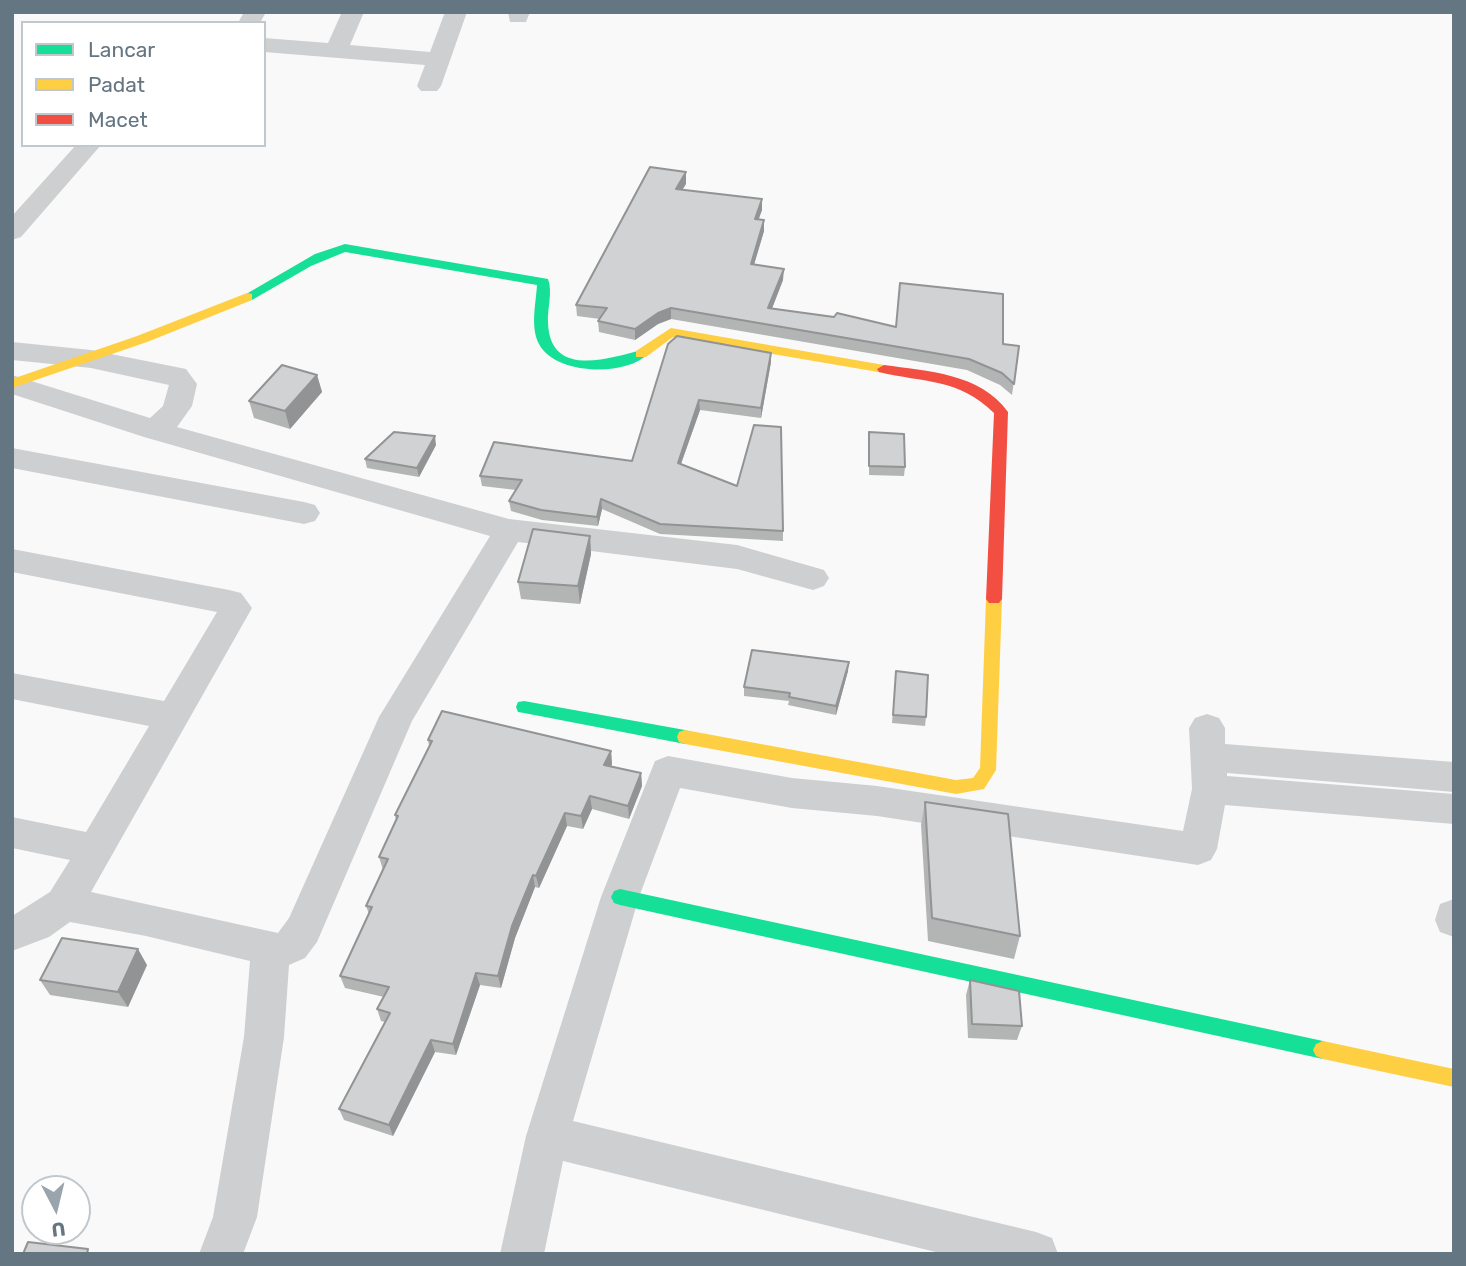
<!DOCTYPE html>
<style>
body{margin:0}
#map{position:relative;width:1466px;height:1266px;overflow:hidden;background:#f9f9f9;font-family:Rubik,sans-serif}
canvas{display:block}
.frame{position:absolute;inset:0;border:14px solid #657683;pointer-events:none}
.legend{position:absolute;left:21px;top:21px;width:245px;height:126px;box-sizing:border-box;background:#fff;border:2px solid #c1c8cd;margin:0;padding:9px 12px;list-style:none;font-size:21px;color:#657683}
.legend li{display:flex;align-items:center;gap:14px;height:35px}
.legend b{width:35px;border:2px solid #c1c8cd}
.north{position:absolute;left:21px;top:1175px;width:70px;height:70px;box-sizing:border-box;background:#fff;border:2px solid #c1c8cd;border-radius:50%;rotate:173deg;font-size:19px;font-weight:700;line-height:28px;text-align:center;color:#657683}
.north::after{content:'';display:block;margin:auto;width:24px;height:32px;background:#99a4ac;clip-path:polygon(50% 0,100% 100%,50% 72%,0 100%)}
</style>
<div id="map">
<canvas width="1466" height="1266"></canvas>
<div class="frame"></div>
<ul class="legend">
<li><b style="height:9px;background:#16e098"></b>Lancar</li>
<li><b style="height:9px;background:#ffcf43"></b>Padat</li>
<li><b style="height:9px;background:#f24e42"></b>Macet</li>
</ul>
<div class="north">U</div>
</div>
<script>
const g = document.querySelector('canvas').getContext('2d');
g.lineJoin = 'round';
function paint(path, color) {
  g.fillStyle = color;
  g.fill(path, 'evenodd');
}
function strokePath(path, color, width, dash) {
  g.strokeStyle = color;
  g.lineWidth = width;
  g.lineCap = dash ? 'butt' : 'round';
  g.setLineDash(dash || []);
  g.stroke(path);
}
const street = new Path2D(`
 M244 12H266L260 23H238Z
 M342 12H364L350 45 430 52 445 12H467L441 86 437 91H421L417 86 425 65 264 52V38L328 43Z
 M508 12H530L526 22H510Z
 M76 145H101L21 237 12 240V216Z
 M12 342 91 350 186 369 197 384 192 406 177 427 509 519 737 545 824 570 829 578 824 586 813 590 737 569 518 542 412 721 317 942 305 958 289 965 284 1037 257 1217 243 1254H199L213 1217 244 1037 250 961 146 936 70 922 49 937 12 951V916L50 892 70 860 12 848V817L86 832 149 726 12 699V673L164 701 217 612 12 572V549L229 590 241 593 252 608 91 892 278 933 289 918 379 717 490 536 144 437 12 394V375L150 418 163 406 169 385 91 368 12 360Z
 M12 448 304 502 315 505 320 513 315 521 304 524 12 468Z
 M1207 714 1219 718 1225 728V744L1454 762V792L1227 773V776L1454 794V824L1225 805 1217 849 1211 860 1198 865 877 816 792 808 680 788 639 897 573 1121 1036 1232 1052 1238 1058 1254H944L563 1161 544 1254H500L526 1136 601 897 655 761 668 756 792 778 877 786 1183 831 1192 789 1189 728 1195 718Z
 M1454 899V937L1440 932 1435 920 1440 904Z`);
const fast = new Path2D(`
 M345 244 548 279C553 292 547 309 548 323 550 378 608 359 641 350L648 354C625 377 555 375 539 344 530 327 536 303 537 285L345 252 311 266 252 300 247 301 241 297 315 254Z
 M524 701 685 730 691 732 693 737 691 742 685 744 524 713 518 712 516 707 518 702Z
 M620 889 1323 1041 1330 1044 1333 1050 1330 1056 1323 1059 620 905 614 903 611 897 614 891Z`);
const slow = new Path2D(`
 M247 293 252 294V300L147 342 12 388V379L137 336Z
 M671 328 884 365 891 369 884 373 673 337 646 357H636V351Z
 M994 593 1002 599 996 770 984 789 956 794 685 744 679 742 677 737 679 732 685 730 956 780 973 778 980 768 986 599Z
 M1323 1041 1454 1069V1087L1323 1059 1316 1056 1313 1050 1316 1044Z`);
const jam = new Path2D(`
 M884 365C927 371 980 373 1008 412L1002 599 999 603H989L986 599 994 413C959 378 924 383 879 372L877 369Z`);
const wall = new Path2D(`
 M686 184 682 190 762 210 758 219 764 231 754 264 783 280 772 308 1019 346 1012 395 1000 385 967 370 671 319 658 324 635 340 599 332 598 321 600 319 577 316 576 305Z
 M668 344 771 353V362L761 418 700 410 681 464 783 531V541L660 534 602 509 598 526 542 520 511 511 509 501 516 490 482 486 480 476 632 461Z
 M317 375 322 392 290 429 254 418 249 401Z
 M869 432 905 467 904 476 869 475Z
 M436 445 419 477 367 468 365 459Z
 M590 536 591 554 580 604 521 599 518 582Z
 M848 671 836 715 788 705 789 701 744 696V687Z
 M896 671 926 717 925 726 892 723Z
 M428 740 611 751 612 764 611 766 641 773 642 786 629 819 592 809 583 829 567 826 539 888 535 887 515 938 501 988 480 985 456 1055 435 1052 393 1136 344 1120 339 1109 385 1022 381 1021 377 1009 384 997 345 988 340 976 369 914 366 906 383 870 379 857 396 821 395 815 429 746Z
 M925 802 1020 936 1014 959 928 941 921 825Z
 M147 965 128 1007 50 995 40 980Z
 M970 980 1022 1026 1017 1040 968 1038 966 995Z`);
const shadedWall = new Path2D(`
 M686 172V184L676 200V189Z
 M762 199V210L755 230V219Z
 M764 220V231L751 275V264Z
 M784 269 783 280 768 319V308Z
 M671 308V319L658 324 635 340V329L658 313Z
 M771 353V362L761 418V408Z
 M317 375 322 392 290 429 285 411Z
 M699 400 700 410 678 472V463Z
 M435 436 436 445 419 477 417 468Z
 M601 499 602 509 598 526 597 517Z
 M590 536 591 554 580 604 578 586Z
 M849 662 848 671 836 715V706Z
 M611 751 612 764 606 778 604 765Z
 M641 773 642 786 629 819 628 806Z
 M590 796 592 809 583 829 581 816Z
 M565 813 567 826 539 888 536 876Z
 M533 875 535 887 515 938 501 988 498 976 512 926Z
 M138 949 147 965 128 1007 118 992Z
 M476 973 480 985 456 1055 453 1044Z
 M431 1040 435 1052 393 1136 389 1125Z`);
const building = new Path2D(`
 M650 167 686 172 676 189 762 199 755 219 764 220 751 264 784 269 768 308 834 317 837 313 896 327 900 283 1003 294V344L1019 346 1014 384 1002 373 969 359 671 308 658 313 635 329 598 321 607 308 576 305Z
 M677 336 771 353 761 408 699 400 678 463 737 486 754 425 781 427 783 531 660 524 601 499 597 517 541 510 509 501 522 480 480 476 494 442 632 461 668 344Z
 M282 365 317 375 285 411 249 401Z
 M394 432 435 436 417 468 365 459Z
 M869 432 904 434 905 467 869 466Z
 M533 529 590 536 578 586 518 582Z
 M752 650 849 662 836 706 789 697 790 693 744 687Z
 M896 671 928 675 926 717 893 715Z
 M442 711 611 751 604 765 641 773 628 806 590 796 581 816 565 813 536 876 533 875 512 926 498 976 476 973 453 1044 431 1040 389 1125 339 1109 390 1013 377 1009 389 987 340 976 372 907 366 906 388 859 379 857 398 816 395 815 432 741 428 740Z
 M925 802 1008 814 1020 936 932 918Z
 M62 938 138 949 118 992 40 980Z
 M970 980 1019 991 1022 1026 972 1024Z
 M28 1242 88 1249 87 1254H23Z`);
paint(street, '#cecfd0');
paint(fast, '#16e098');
paint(slow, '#ffcf43');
paint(jam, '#f24e42');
paint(wall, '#b3b5b5');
paint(shadedWall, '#929394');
paint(building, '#d0d2d3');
strokePath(building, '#929394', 2);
</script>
